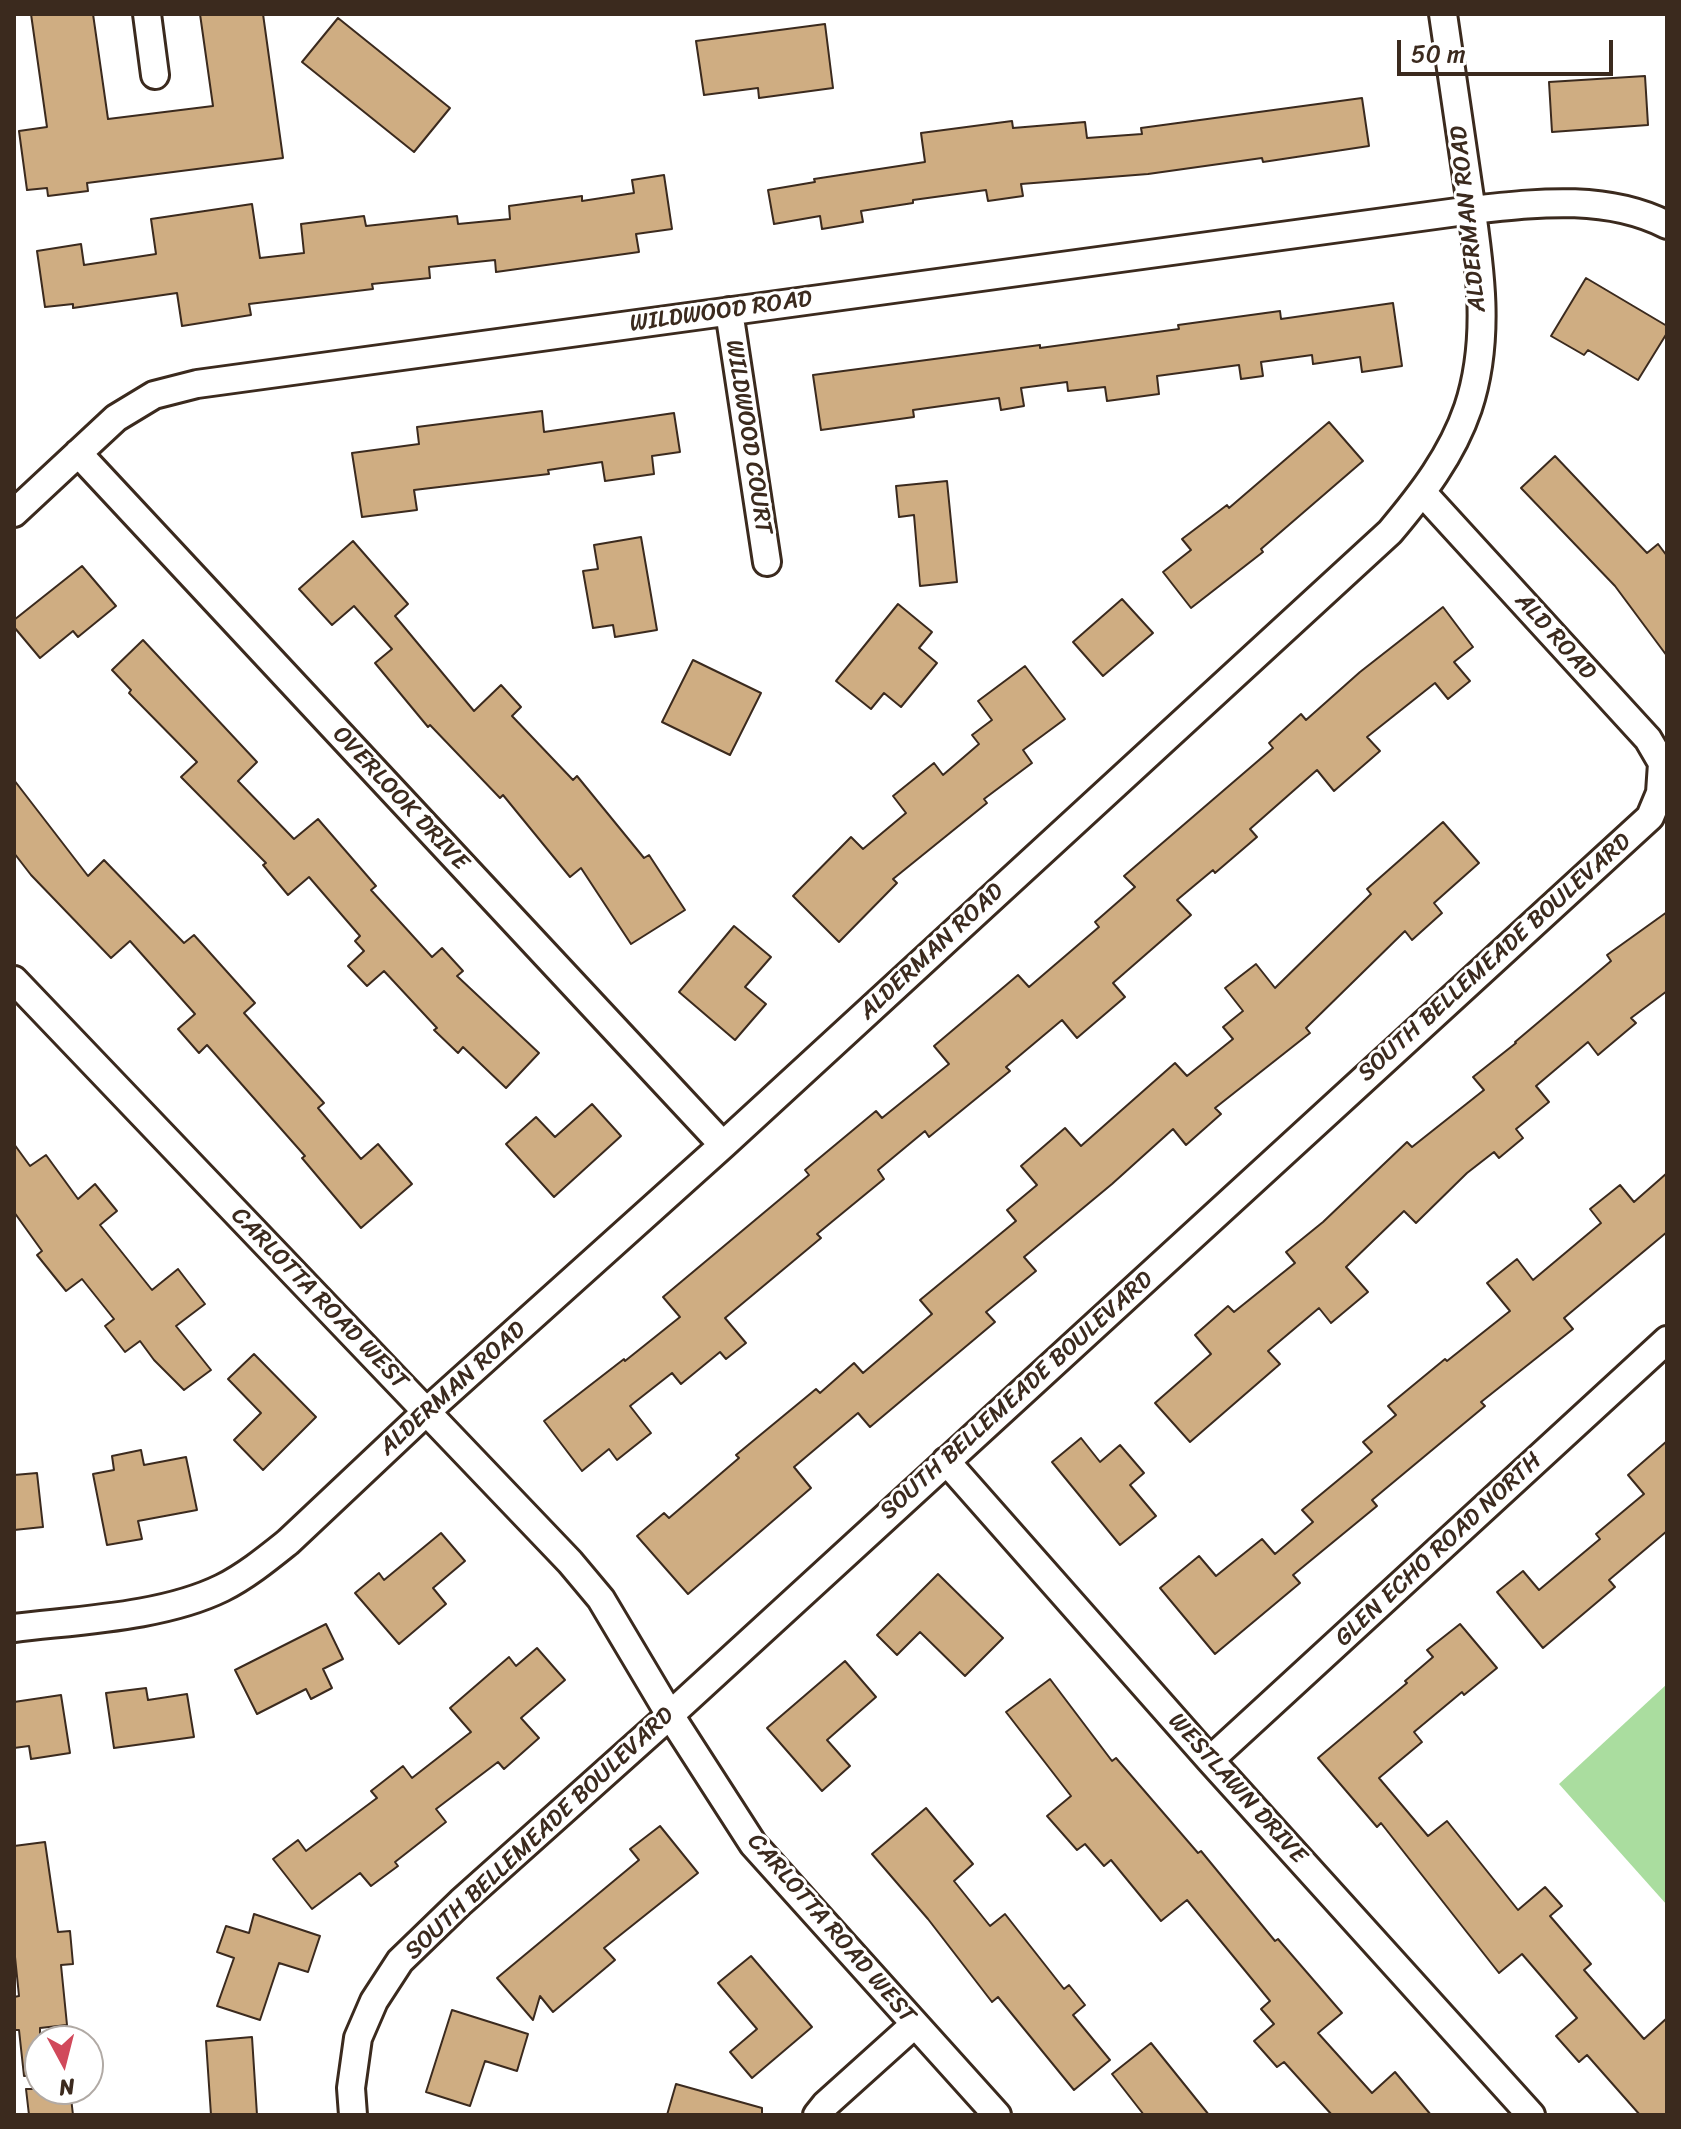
<!DOCTYPE html>
<style>
body{margin:0}
#map{position:relative;width:1681px;height:2129px;overflow:hidden;background:#fff;font-family:Sriracha,sans-serif}
canvas{display:block}
.frame{position:absolute;inset:0;border:16px solid #3b2a1e;pointer-events:none}
.north{position:absolute;left:24px;top:2025px;width:80px;height:80px;box-sizing:border-box;background:#fff;border:2px solid #b1aaa5;border-radius:50%;rotate:173deg;font-size:22px;font-weight:700;line-height:32px;text-align:center;color:#3b2a1e}
.north::after{content:'';display:block;margin:auto;width:28px;height:36px;background:#d1495b;clip-path:polygon(50% 0,100% 100%,50% 72%,0 100%)}
.scale{position:absolute;left:1397px;top:40px;width:216px;height:36px;box-sizing:border-box;border:4px solid #3b2a1e;border-top:0;padding-left:10px;font-size:24px;line-height:28px;white-space:nowrap;color:#3b2a1e;-webkit-text-stroke:6px #fff;paint-order:stroke}
</style>
<div id="map">
<canvas width="1681" height="2129"></canvas>
<div class="frame"></div>
<div class="north">N</div>
<div class="scale">50 m</div>
</div>
<script>
const g = document.querySelector('canvas').getContext('2d');
g.lineJoin = 'round';
function paint(path, color) {
  g.fillStyle = color;
  g.fill(path, 'evenodd');
}
function strokePath(path, color, width, dash) {
  g.strokeStyle = color;
  g.lineWidth = width;
  g.lineCap = dash ? 'butt' : 'round';
  g.setLineDash(dash || []);
  g.stroke(path);
}
function label(font, color, halo, rows, align = 'center') {
  g.font = font + ' Sriracha,sans-serif';
  g.lineWidth = 6;
  g.setLineDash([]);
  g.textBaseline = 'middle';
  g.strokeStyle = halo;
  g.fillStyle = color;
  for (const [text, x, y, turn = 0] of rows) {
    g.save();
    g.translate(x, y);
    g.rotate((+turn || 0) * Math.PI / 180);
    g.textAlign = isNaN(turn) ? turn : align;
    if (halo) g.strokeText(text, 0, 0);
    g.fillText(text, 0, 0);
    g.restore();
  }
}
const green = new Path2D(`
 M1667 1684V1905L1559 1784Z`);
const building = new Path2D(`
 M31 14H93L108 119 213 106 200 14H263L283 158 87 183 88 191 48 196 47 188 27 190 19 131 47 127Z
 M338 18 450 108 414 152 302 62Z
 M825 24 833 88 759 98 758 88 704 95 696 41Z
 M1645 76 1648 125 1552 132 1549 82Z
 M1362 98 1369 146 1263 162 1262 158 1148 174 1021 184 1023 196 988 201 986 190 913 200V203L861 211 863 222 822 229 820 216 774 224 768 190 815 182 814 179 925 162 921 133 1012 121 1013 128 1085 122 1087 138 1142 134 1141 128Z
 M664 175 672 229 636 234 639 252 496 272 495 260 429 267 430 278 372 284 373 289 249 304 251 315 182 326 177 293 73 308V304L45 307 37 251 81 244 84 265 156 254 151 219 252 204 260 258 304 253 301 224 364 216 366 226 457 216 458 224 510 219 509 206 582 196V201L634 193 632 180Z
 M1586 278 1667 326V333L1638 380 1588 350 1584 355 1551 336Z
 M1393 303 1402 366 1362 372 1360 357 1313 364 1312 355 1261 362 1263 376 1241 379 1239 365 1157 376 1159 394 1107 401 1105 387 1068 391 1067 382 1021 388 1024 406 1001 410 999 398 913 410 914 417 821 430 813 375 1040 345V348L1179 329 1178 325 1280 311 1281 319Z
 M542 411 544 432 674 413 680 452 652 456 654 474 605 481 602 462 548 470 549 474 414 490 417 510 362 517 352 453 419 444 417 427Z
 M1329 422 1363 461 1261 549 1263 552 1191 608 1163 572 1191 550 1182 539 1227 505 1229 508Z
 M1555 456 1647 553 1658 544 1667 556V656L1615 586 1521 488Z
 M947 481 957 582 920 586 914 515 899 517 896 486Z
 M641 537 657 630 615 637 613 625 593 628 583 571 598 569 594 545Z
 M353 541 408 604 395 616 474 711 501 685 521 707 512 716 573 780 577 776 644 858 649 855 685 910 631 944 581 868 570 877 503 795 500 798 430 725 428 727 375 663 392 649 354 606 332 625 299 589Z
 M82 566 116 606 78 637 73 631 40 658 14 627V620Z
 M1122 599 1153 633 1103 676 1073 642Z
 M898 604 932 632 919 648 937 663 901 707 884 693 871 709 836 681Z
 M1443 607 1473 647 1454 662 1470 681 1448 699 1435 683 1367 737 1380 751 1334 791 1317 770 1250 829 1257 837 1215 873 1213 870 1177 900 1191 915 1113 983 1125 997 1077 1038 1062 1020 1006 1067 1010 1071 929 1137 925 1131 878 1170 884 1179 817 1234 821 1238 725 1318 746 1343 726 1359 720 1352 681 1384 672 1373 630 1406 651 1433 617 1460 609 1449 582 1471 544 1421 624 1359 625 1361 680 1317 663 1297 809 1175 805 1170 876 1111 882 1118 949 1064 934 1046 1018 975 1029 987 1099 927 1095 922 1135 887 1124 876 1273 748 1269 743 1301 714 1306 720 1360 672Z
 M143 640 257 762 238 781 294 839 318 819 376 886 371 890 432 957 442 948 463 971 457 976 539 1053 506 1088 463 1047 458 1053 434 1030 437 1028 384 971 367 986 348 966 364 951 355 941 360 936 309 877 288 895 263 865 266 863 181 777 197 762 129 693 131 690 112 670Z
 M693 660 761 693 730 755 662 722Z
 M1025 666 1065 719 1023 750 1032 763 984 799 987 803 893 879 897 883 839 942 793 896 851 837 863 849 906 813 893 796 934 763 943 775 979 744 972 735 992 720 978 701Z
 M14 780 88 876 104 860 184 943 194 935 255 1003 244 1013 324 1103 318 1108 361 1159 378 1144 412 1184 361 1228 302 1158 305 1156 207 1045 199 1053 178 1029 195 1014 130 941 111 958 31 875 14 853Z
 M1443 822 1479 863 1434 903 1442 913 1412 940 1405 931 1306 1028 1310 1033 1215 1108 1221 1114 1186 1145 1173 1129 1112 1184 1024 1257 1036 1271 986 1312 995 1322 870 1427 858 1413 794 1467 811 1488 688 1594 637 1536 664 1513 669 1518 739 1458 736 1455 816 1389 820 1393 854 1363 863 1373 932 1314 920 1300 1016 1221 1007 1210 1037 1185 1021 1166 1065 1128 1081 1146 1175 1063 1187 1076 1233 1039 1223 1027 1243 1011 1225 988 1256 964 1275 988 1371 894 1367 889Z
 M1667 912V991L1631 1018 1636 1023 1598 1055 1588 1042 1536 1086 1549 1102 1516 1129 1523 1138 1499 1158 1494 1152 1467 1173 1416 1223 1404 1211 1346 1267 1368 1292 1331 1323 1319 1308 1268 1351 1280 1364 1190 1442 1155 1403 1211 1354 1195 1335 1228 1306 1234 1312 1295 1263 1286 1252 1323 1222 1407 1142 1412 1147 1484 1090 1473 1077 1516 1043 1515 1042 1611 961 1607 955Z
 M734 926 771 957 745 987 766 1004 735 1040 679 992Z
 M592 1104 621 1136 554 1197 506 1144 536 1117 555 1137Z
 M14 1144 30 1166 46 1155 78 1199 95 1184 117 1211 100 1225 152 1290 178 1269 205 1304 176 1326 211 1370 184 1390 154 1360 140 1341 125 1352 105 1326 114 1319 82 1279 66 1291 37 1255 42 1251 14 1212Z
 M1667 1173V1232L1564 1318 1573 1329 1481 1402 1485 1406 1372 1500 1377 1506 1293 1575 1300 1583 1215 1654 1160 1588 1199 1556 1216 1576 1262 1539 1275 1554 1313 1522 1302 1510 1372 1452 1363 1442 1396 1415 1388 1406 1445 1359 1447 1361 1510 1311 1487 1283 1517 1259 1533 1280 1601 1223 1590 1209 1620 1185 1634 1202Z
 M254 1354 316 1417 263 1470 234 1440 261 1413 228 1379Z
 M1081 1438 1100 1462 1120 1445 1144 1473 1130 1485 1156 1516 1120 1545 1052 1462Z
 M1667 1441V1531L1609 1580 1615 1587 1543 1648 1497 1592 1523 1571 1539 1590 1600 1539 1596 1534 1644 1494 1628 1475Z
 M141 1450 144 1465 186 1457 197 1510 138 1521 142 1539 107 1545 93 1474 114 1470 112 1456Z
 M37 1473 43 1527 14 1530V1475Z
 M441 1533 465 1561 433 1588 446 1604 399 1644 355 1593 379 1573 384 1580Z
 M938 1574 1003 1638 965 1676 920 1632 897 1655 877 1635Z
 M326 1624 343 1659 323 1669 332 1688 311 1699 306 1689 257 1714 235 1670Z
 M1460 1624 1497 1668 1464 1695 1462 1692 1414 1732 1422 1742 1379 1778 1428 1836 1447 1821 1518 1910 1545 1887 1562 1906 1550 1916 1591 1964 1584 1970 1644 2039 1667 2018V2115H1640L1587 2055 1579 2062 1556 2036 1577 2018 1522 1954 1499 1973 1381 1823 1377 1827 1318 1758 1407 1683 1405 1681 1433 1657 1427 1650Z
 M537 1648 565 1680 521 1718 539 1738 504 1769 498 1762 436 1809 446 1822 395 1862 398 1866 371 1886 360 1873 312 1909 273 1859 298 1840 306 1851 377 1798 371 1791 403 1766 412 1778 471 1732 450 1708 509 1657 516 1666Z
 M845 1661 876 1697 827 1740 850 1766 822 1791 767 1728Z
 M1050 1679 1112 1761 1116 1758 1198 1853 1201 1851 1275 1941 1278 1939 1342 2013 1318 2033 1372 2093 1395 2072 1431 2115H1332L1284 2062 1277 2067 1254 2041 1274 2024 1261 2009 1270 2001 1187 1900 1161 1921 1111 1860 1104 1866 1085 1844 1077 1850 1047 1816 1071 1796 1006 1712Z
 M146 1688 148 1700 187 1694 194 1737 114 1748 106 1693Z
 M61 1695 70 1753 31 1759 29 1746 14 1748V1702Z
 M926 1808 973 1864 954 1881 990 1926 1005 1914 1064 1989 1069 1985 1085 2005 1073 2015 1110 2060 1074 2090 998 1997 992 2002 928 1919 872 1854Z
 M660 1826 698 1873 604 1948 615 1960 553 2012 540 1996 533 2020 497 1978 639 1860 630 1849Z
 M45 1842 58 1932 70 1931 73 1964 61 1965 67 2025 40 2028V2075L24 2076 19 2030H14V1997L19 1996 14 1947V1846Z
 M254 1914 320 1936 308 1972 279 1963 260 2020 217 2006 234 1958 217 1952 226 1926 249 1933Z
 M751 1956 812 2027 752 2078 730 2052 757 2029 718 1983Z
 M452 2010 528 2034 517 2071 485 2061 470 2106 426 2092Z
 M252 2037 257 2115H211L206 2041Z
 M1151 2043 1209 2115H1144L1112 2074Z
 M676 2084 762 2108V2115H667Z
 M26 2089H70L73 2115H29Z`);
const street = new Path2D(`
 M147 14 155 75
 M729 311 767 562
 M78 453 723 1145
 M14 513 116 418 154 395 197 384 1472 210C1537 203 1606 194 1667 225
 M14 980 570 1562 601 1599 670 1715 753 1844 997 2115
 M946 1461 1210 1760 1531 2115
 M14 1628C79 1620 163 1617 222 1588 246 1576 268 1558 288 1542L426 1412 723 1145 1390 532C1422 494 1452 455 1468 408 1493 333 1478 254 1467 178 1459 123 1451 69 1443 14
 M1210 1760 1667 1340
 M353 2115 351 2088 358 2038 374 2001 400 1961 461 1902 670 1715 1650 817 1660 793 1662 763 1648 739 1423 493
 M817 2115 825 2105 915 2024`);
const streetNames = [
 ["ALDERMAN ROAD",1469,219,-96],
 ["WILDWOOD ROAD",721,312,-8],
 ["WILDWOOD COURT",748,437,81],
 ["ALD ROAD",1555,637,48],
 ["OVERLOOK DRIVE",400,799,47],
 ["ALDERMAN ROAD",932,952,-43],
 ["SOUTH BELLEMEADE BOULEVARD",1495,958,-42],
 ["CARLOTTA ROAD WEST",319,1299,46],
 ["ALDERMAN ROAD",453,1389,-42],
 ["SOUTH BELLEMEADE BOULEVARD",1017,1396,-42],
 ["GLEN ECHO ROAD NORTH",1439,1550,-43],
 ["WESTLAWN DRIVE",1237,1789,48],
 ["SOUTH BELLEMEADE BOULEVARD",540,1834,-43],
 ["CARLOTTA ROAD WEST",831,1929,49]
];
paint(green, '#aadd9f');
paint(building, '#cfad82');
strokePath(building, '#3b2a1e', 2);
strokePath(street, '#3b2a1e', 32);
strokePath(street, '#fff', 26);
label('24px', '#3b2a1e', '#fff', streetNames);
</script>
